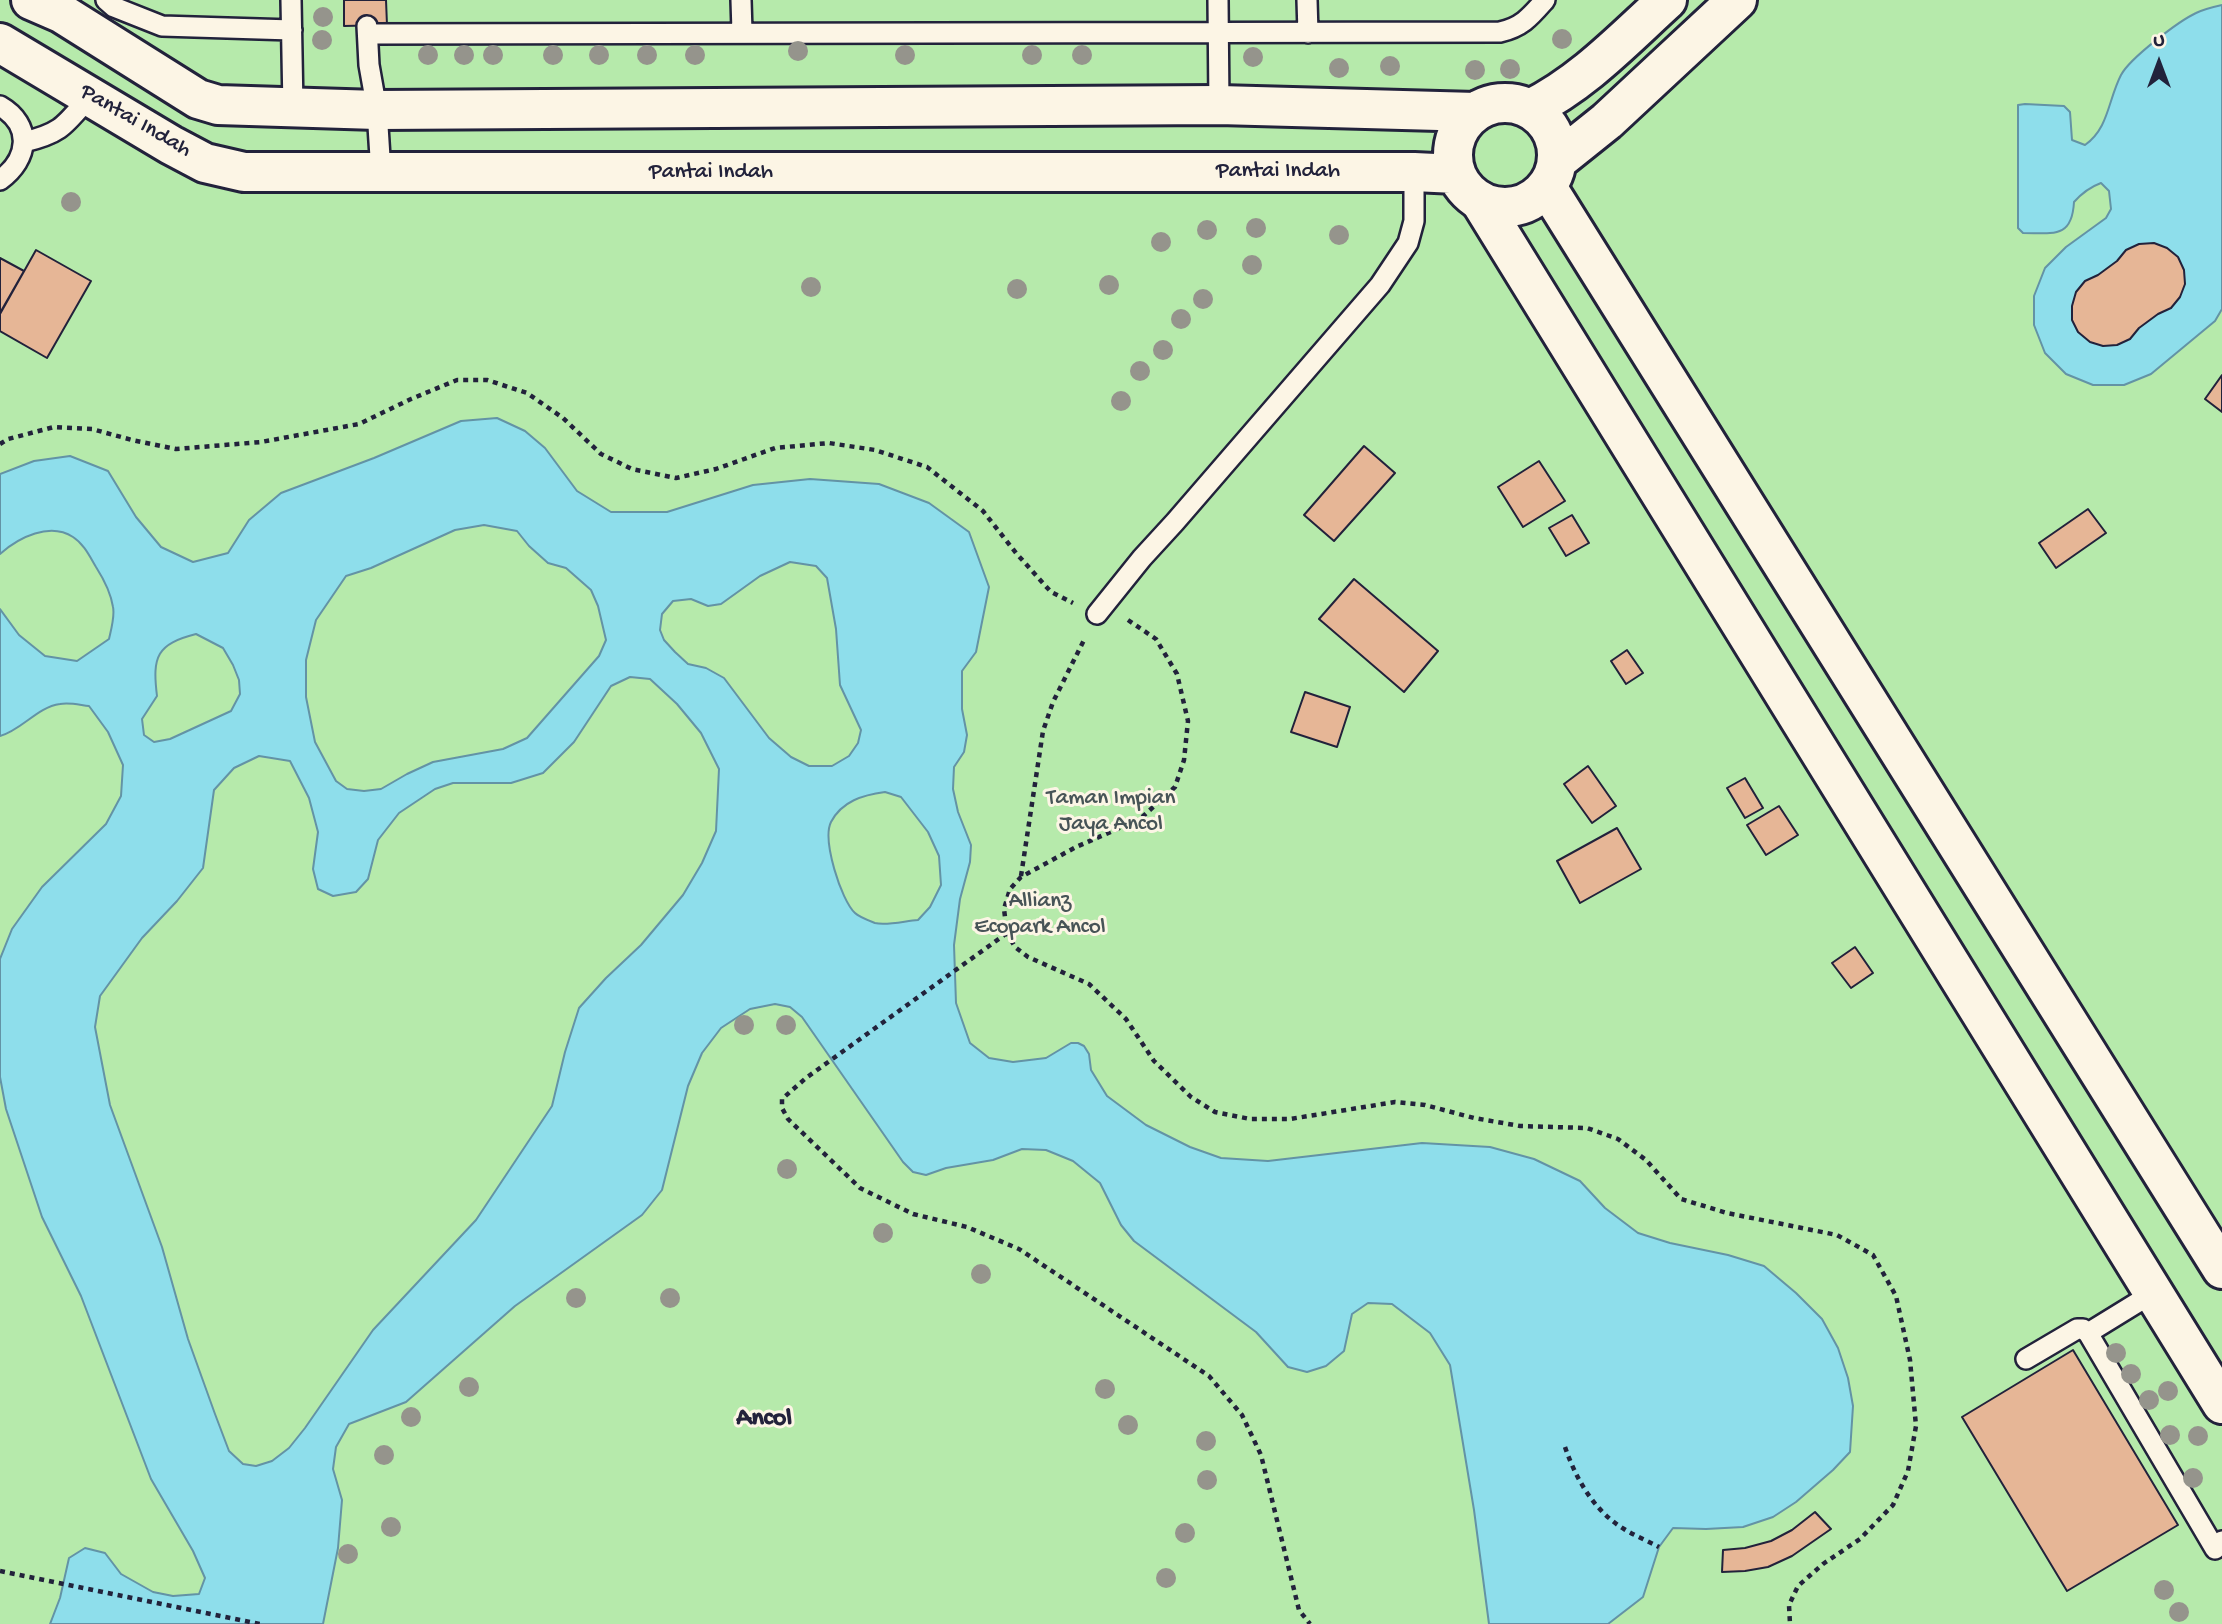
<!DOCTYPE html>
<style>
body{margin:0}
#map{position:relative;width:2222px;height:1624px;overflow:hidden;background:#f5e2cd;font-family:"Gochi Hand",sans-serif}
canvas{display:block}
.north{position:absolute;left:2124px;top:28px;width:70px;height:70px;-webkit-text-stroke:5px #fcf5e5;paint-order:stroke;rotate:0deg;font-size:19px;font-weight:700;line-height:28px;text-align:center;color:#22223b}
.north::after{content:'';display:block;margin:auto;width:24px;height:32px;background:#22223b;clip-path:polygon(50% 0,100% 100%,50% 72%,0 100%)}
</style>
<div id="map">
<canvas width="2222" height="1624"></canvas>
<div class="north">U</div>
</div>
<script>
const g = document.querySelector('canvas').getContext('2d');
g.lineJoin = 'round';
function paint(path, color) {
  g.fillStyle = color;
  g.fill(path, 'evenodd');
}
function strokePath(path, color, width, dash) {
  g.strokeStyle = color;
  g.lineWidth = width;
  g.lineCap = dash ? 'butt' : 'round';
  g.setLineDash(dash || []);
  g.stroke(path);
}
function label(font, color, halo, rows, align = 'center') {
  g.font = font + ' "Gochi Hand",sans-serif';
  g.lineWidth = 6;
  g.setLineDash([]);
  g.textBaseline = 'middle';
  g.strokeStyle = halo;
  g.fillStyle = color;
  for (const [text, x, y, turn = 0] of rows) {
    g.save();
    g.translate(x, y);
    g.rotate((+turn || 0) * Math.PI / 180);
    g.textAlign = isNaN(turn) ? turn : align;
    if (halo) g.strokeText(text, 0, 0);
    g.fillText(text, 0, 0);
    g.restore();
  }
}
const green = new Path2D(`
 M0 0H2222V1624H0Z`);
const water = new Path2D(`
 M2222 5V309L2215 321 2151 374 2124 385H2093L2066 374 2045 353 2034 325V296L2045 268 2066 247 2106 218 2111 209 2109 191 2101 183C2090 187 2082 193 2074 202 2072 239 2053 233 2023 233L2018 228V105L2025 104 2064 106 2070 112 2072 140 2085 145C2109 128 2108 100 2121 75 2130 58 2179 21 2196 13 2204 9 2213 7 2222 5Z
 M497 418 525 431 545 448 577 491 611 512H667L753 485 810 479 879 484 929 503 969 532 989 587 976 652 962 671V709L967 735 964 752 954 767 953 789 958 812 971 845 970 862 960 899 954 945 956 1003 970 1043 989 1058 1013 1062 1046 1058 1071 1043H1078L1084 1046 1089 1054 1091 1070 1107 1096 1146 1125 1190 1147 1221 1158 1268 1161 1422 1143 1490 1147 1534 1159 1580 1181 1605 1208 1638 1233 1670 1243 1728 1255 1764 1266 1796 1293 1822 1319 1838 1348 1848 1378 1853 1406 1850 1452 1833 1470 1796 1502 1773 1517 1743 1527 1706 1529 1673 1528 1659 1547 1643 1597 1608 1624H1489L1474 1510 1450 1365 1430 1333 1392 1304 1368 1303 1352 1314 1344 1351 1326 1366 1307 1372 1288 1367 1256 1332 1134 1241 1121 1225 1100 1183 1073 1161 1046 1150 1022 1149 993 1160 946 1168 926 1175 913 1172 903 1162 802 1017 790 1007 775 1004 750 1009 721 1028 702 1053 688 1086 662 1190 642 1215 515 1306 406 1402 349 1424 336 1447 333 1469 342 1500 338 1548 323 1624H50L60 1598 69 1558 85 1548 105 1553 121 1574 153 1592 173 1596 199 1594 205 1578 193 1551 151 1479 81 1296 42 1217 6 1109 0 1077V959L12 929 42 887 106 824 121 796 123 765 108 732 89 706C80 705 69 702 60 704 37 707 22 730 0 736V609L19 635 45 656 77 661 109 639C111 630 115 616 113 607 111 594 103 578 96 567 90 557 84 544 73 537 50 522 19 537 0 554V474L34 461 70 456 108 471 136 517 161 547 193 562 228 553 249 520 281 493 374 458 461 421ZM484 525 517 531 529 546 548 563 566 568 591 590 598 606 606 640 599 656 527 738 503 749 433 762 407 774 381 789 364 791 347 789 336 781 315 742 306 697V660L316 620 346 576 371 568 455 530ZM790 562 816 566 827 578 836 629 840 685 861 730 858 743 849 756 832 766H809L791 757 769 738 724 678 706 668 688 664 675 652 664 640 660 630 662 614 673 601 691 599 708 606 721 604 760 576ZM196 634 223 648 233 665 239 680 240 694 231 711 170 739 154 742 144 735 142 719 157 696C152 656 157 644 196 634ZM630 677 650 679 677 704 701 733 719 769 716 831 702 863 683 895 641 945 606 978 579 1008 565 1052 552 1106 476 1220 373 1330 305 1428 289 1448 272 1461 256 1466 243 1464 229 1451 215 1414 188 1339 162 1247 110 1105 95 1027 100 996 142 938 177 901 203 868 214 790 234 768 259 756 290 761 309 798 318 832 313 869 318 889 333 896 356 892 368 879 378 840 399 813 435 789 453 783H511L543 773 574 742 611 686ZM885 792 901 797 928 832 939 856 941 885 930 907 918 920C905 921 886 926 875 923 870 921 859 917 855 913 841 900 822 840 831 822 842 801 863 795 885 792Z`);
const building = new Path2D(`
 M344 0H386L387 25 344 26Z
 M2154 243 2167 248 2178 257 2184 270 2185 284 2180 297 2171 308 2158 314 2139 328 2130 339 2117 345 2103 346 2090 342 2078 332 2072 320V306L2076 292 2085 281 2098 275 2117 261 2126 250 2139 244Z
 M36 250 91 281 47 358 0 331V314Z
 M0 258 24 271 0 313Z
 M2222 375V412L2205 399Z
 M1364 446 1395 473 1334 541 1304 515Z
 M1539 461 1565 501 1523 527 1498 487Z
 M2088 509 2106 533 2056 568 2039 543Z
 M1572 515 1589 543 1566 556 1549 528Z
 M1354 579 1438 651 1404 692 1319 619Z
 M1627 650 1643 673 1626 684 1611 661Z
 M1305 692 1350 707 1337 747 1291 732Z
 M1588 766 1616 806 1592 823 1564 784Z
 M1745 778 1763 808 1745 818 1727 788Z
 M1779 806 1798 835 1766 855 1747 825Z
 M1617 828 1641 869 1580 903 1557 861Z
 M1855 947 1873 973 1851 988 1832 963Z
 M2073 1350 2178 1525 2067 1591 1962 1417Z
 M1815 1512 1831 1529 1792 1556 1768 1567 1745 1571 1722 1572 1723 1550 1745 1548 1771 1541 1792 1530Z`);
const path = new Path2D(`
 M0 444 8 439 54 427 92 429 132 440 176 449 261 442 359 424 411 399 457 380H487L527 393 563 418 601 454 632 469 676 478 716 469 775 448 829 443 875 450 927 467 983 511 1016 553 1051 592 1073 603
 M1128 620 1156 639 1177 674 1188 721 1184 760 1175 787 1140 819 1076 847 1021 877 1010 889 1004 909 1007 933 1015 947 1028 957 1089 984 1126 1019 1154 1061 1191 1097 1215 1112 1250 1119H1290L1395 1102 1425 1105 1474 1118 1520 1126 1587 1128 1618 1139 1646 1160 1681 1199 1727 1213 1837 1235 1873 1255 1896 1296 1910 1360 1916 1426 1908 1471 1893 1505 1860 1539 1823 1564 1798 1586 1789 1605 1790 1624
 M1021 876 1043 731 1053 702 1084 640
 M1007 933 806 1078 782 1099V1108L788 1119 860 1188 913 1214 967 1227 1019 1249 1209 1376 1242 1415 1261 1455 1299 1610 1310 1624
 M1565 1447C1576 1479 1594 1511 1624 1529 1635 1536 1648 1541 1659 1547
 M0 1571 260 1624`);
const service = new Path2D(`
 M106 0 114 7 162 26 292 30
 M291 0 293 108
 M741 0 742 32
 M1218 0 1219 105
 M1307 0 1308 33
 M367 26 369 65 377 110 381 173
 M368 34 1500 32C1522 27 1530 17 1545 0
 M0 106C33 125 29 159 0 180
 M24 142C62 133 65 125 90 96
 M1097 614 1142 558 1175 522 1380 285 1408 243 1414 221V172
 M2088 1333 2153 1293
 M2026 1359 2077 1329H2083L2088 1333 2215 1549 2222 1541`);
const minor = new Path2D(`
 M1547 187 2222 1269
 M1480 201 2222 1404`);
const tertiary = new Path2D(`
 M31 0 61 13 198 99 218 105 377 110 1219 105 1476 112
 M0 43 171 145 205 163 244 172H1414L1456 174
 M1453 155a52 52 0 1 1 104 0a52 52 0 1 1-104 0Z
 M1530 109C1583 83 1624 39 1667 0
 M1557 161 1607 121 1737 0`);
const trees = [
 [323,17],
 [1562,39],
 [322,40],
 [798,51],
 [428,55],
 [464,55],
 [493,55],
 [553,55],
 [599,55],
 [647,55],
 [695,55],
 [905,55],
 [1032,55],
 [1082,55],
 [1253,57],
 [1390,66],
 [1339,68],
 [1510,69],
 [1475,70],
 [71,202],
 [1256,228],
 [1207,230],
 [1339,235],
 [1161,242],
 [1252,265],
 [1109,285],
 [811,287],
 [1017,289],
 [1203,299],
 [1181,319],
 [1163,350],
 [1140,371],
 [1121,401],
 [744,1025],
 [786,1025],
 [787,1169],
 [883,1233],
 [981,1274],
 [576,1298],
 [670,1298],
 [2116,1353],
 [2131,1374],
 [469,1387],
 [1105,1389],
 [2168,1391],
 [2149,1400],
 [411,1417],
 [1128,1425],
 [2170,1435],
 [2198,1436],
 [1206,1441],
 [384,1455],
 [2193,1478],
 [1207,1480],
 [391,1527],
 [1185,1533],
 [348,1554],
 [1166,1578],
 [2164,1590],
 [2179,1612]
];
const streetNames = [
 ["Pantai Indah",135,122,30],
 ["Pantai Indah",1278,172],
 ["Pantai Indah",711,173]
];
const parkNames = [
 ["Taman Impian",1111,799],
 ["Jaya Ancol",1111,825],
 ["Allianz",1040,902],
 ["Ecopark Ancol",1040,928]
];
const quarterNames = [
 ["Ancol",764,1420]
];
paint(green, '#b6eaab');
paint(water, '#8edeeb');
strokePath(water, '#6393a5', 2);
paint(building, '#e6b696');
strokePath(building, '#22223b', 2);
strokePath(service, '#22223b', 24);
strokePath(minor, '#22223b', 44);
strokePath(tertiary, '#22223b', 44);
strokePath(path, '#22223b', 4.5, [5, 5]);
strokePath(service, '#fcf5e5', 19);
strokePath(minor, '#fcf5e5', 38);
strokePath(tertiary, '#fcf5e5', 38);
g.fillStyle = '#95948c';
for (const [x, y] of trees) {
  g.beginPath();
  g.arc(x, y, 10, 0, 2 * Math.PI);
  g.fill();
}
label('23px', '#22223b', '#fcf5e5', streetNames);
label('23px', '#475457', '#fcf5e5', parkNames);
label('bold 26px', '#22223b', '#fcf5e5', quarterNames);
</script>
